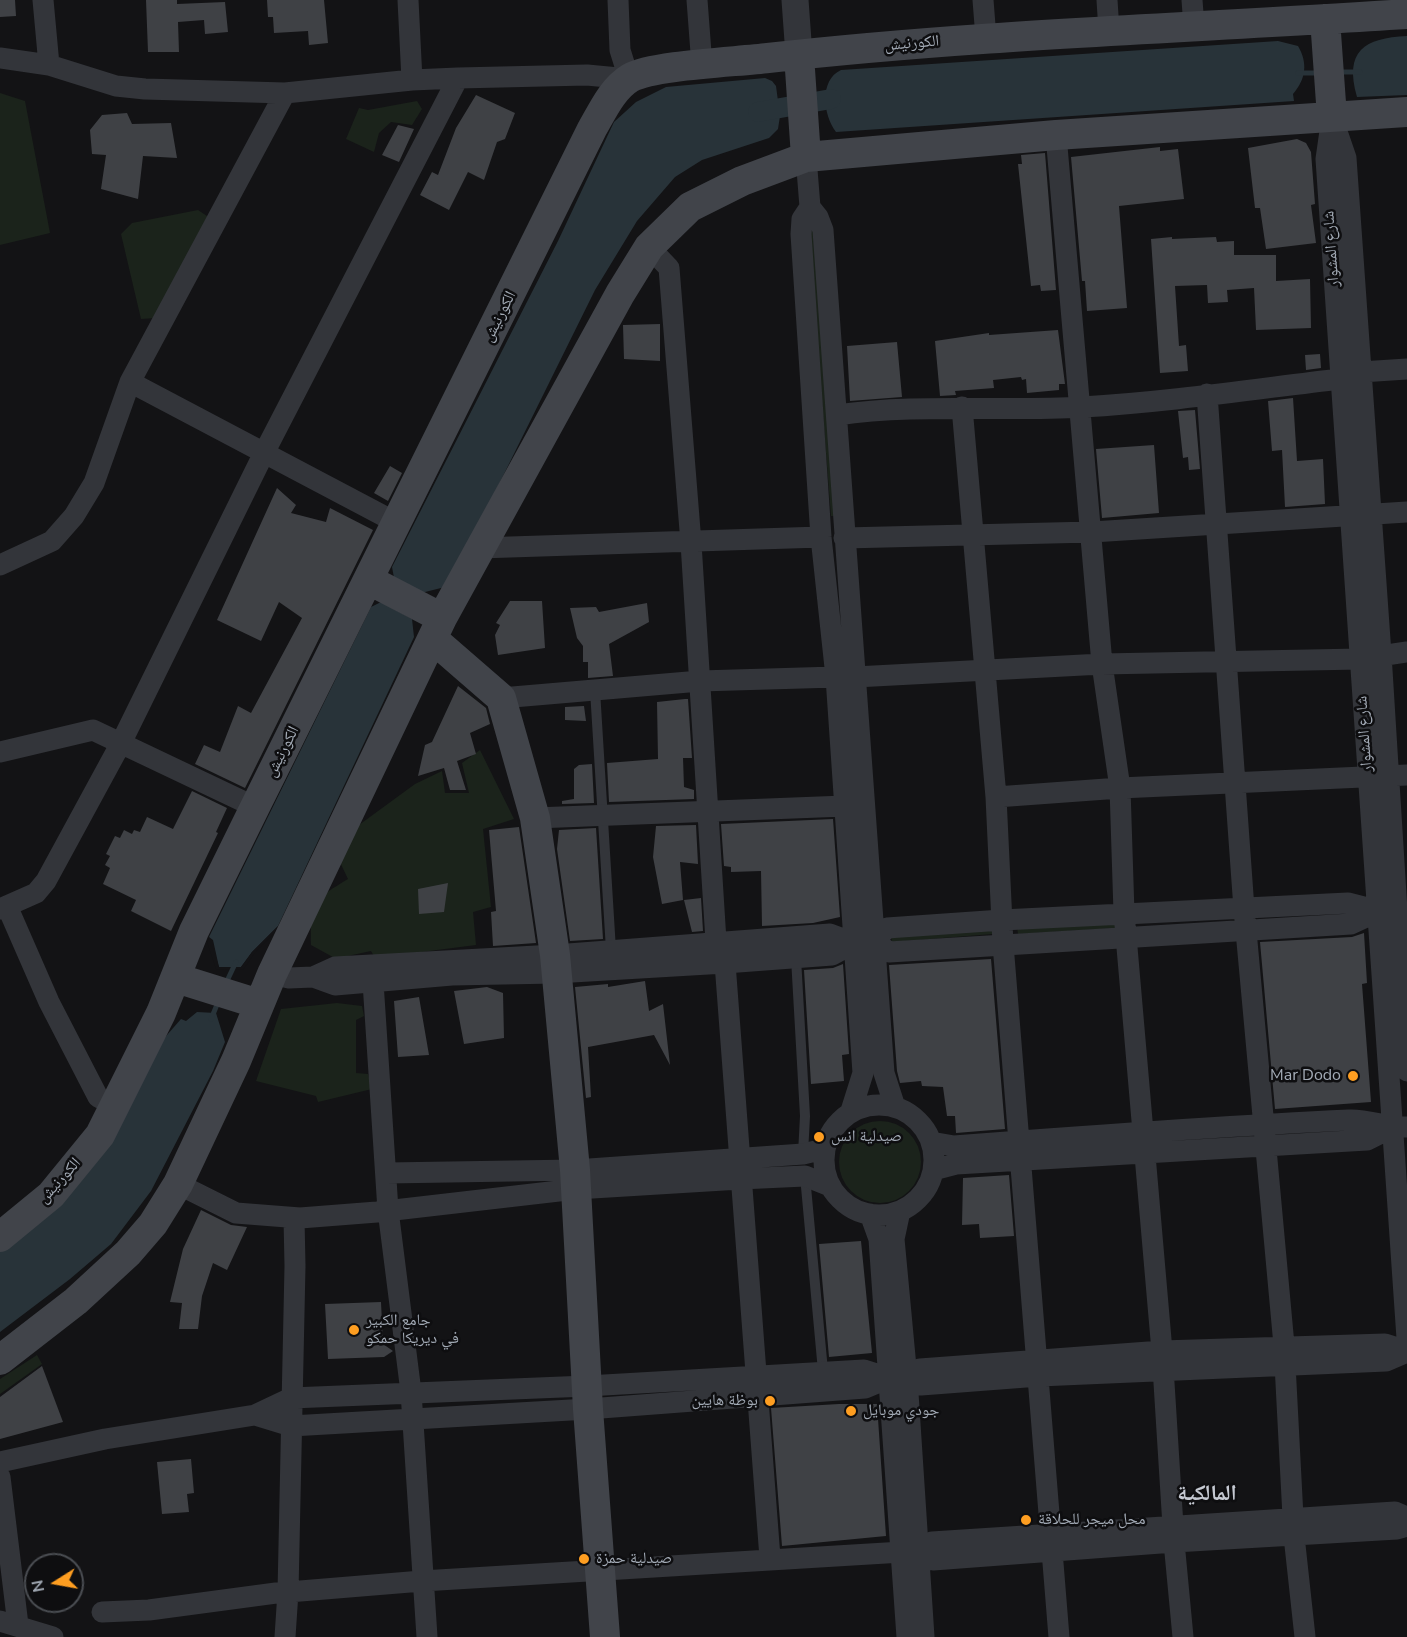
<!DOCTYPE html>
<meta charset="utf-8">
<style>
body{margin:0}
#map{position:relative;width:1407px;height:1637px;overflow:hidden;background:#131315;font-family:"Nunito Sans",sans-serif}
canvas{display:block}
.north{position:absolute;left:24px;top:1553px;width:60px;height:60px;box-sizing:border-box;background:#0e0e10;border:2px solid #4a4d52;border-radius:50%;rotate:259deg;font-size:16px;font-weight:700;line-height:24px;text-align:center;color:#a3abb6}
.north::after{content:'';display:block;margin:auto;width:21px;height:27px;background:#fe9e21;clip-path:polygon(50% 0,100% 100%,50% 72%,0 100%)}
</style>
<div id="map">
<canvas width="1407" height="1637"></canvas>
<div class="north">N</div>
</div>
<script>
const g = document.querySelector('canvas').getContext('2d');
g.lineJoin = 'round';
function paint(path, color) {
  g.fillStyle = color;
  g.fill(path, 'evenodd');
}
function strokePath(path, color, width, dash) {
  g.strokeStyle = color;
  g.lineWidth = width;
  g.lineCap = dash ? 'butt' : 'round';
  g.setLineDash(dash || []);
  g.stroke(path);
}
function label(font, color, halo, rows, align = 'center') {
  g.font = font + ' "Nunito Sans","Noto Naskh Arabic",sans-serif';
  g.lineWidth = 5;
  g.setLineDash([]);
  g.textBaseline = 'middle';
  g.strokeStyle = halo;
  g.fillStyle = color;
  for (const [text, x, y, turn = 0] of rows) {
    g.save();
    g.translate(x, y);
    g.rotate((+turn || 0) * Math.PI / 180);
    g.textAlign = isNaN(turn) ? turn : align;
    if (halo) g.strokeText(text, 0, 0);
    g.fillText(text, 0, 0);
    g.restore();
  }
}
const green = new Path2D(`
 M0 93 25 101 50 233 0 245Z
 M417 101 422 109 412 125 391 122 379 133 374 152 346 139 359 108 368 110Z
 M198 210 210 218 156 318 141 319 121 234 132 223Z
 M808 226H813L836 516H831Z
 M480 750 514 819 483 829 491 907 473 912 476 945 375 958 371 951 343 957 340 961 311 945C311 902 310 902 348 879L338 858 348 833 415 784 442 771 445 793H469L462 763Z
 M1117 920V928L1018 934 1017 927Z
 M992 926 993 934 892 942 891 935Z
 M337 1003 362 1006 364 1016 356 1020V1073L368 1074 372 1089 318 1102 316 1096 256 1081 281 1009Z
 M839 1162a41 41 0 1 1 82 0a41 41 0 1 1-82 0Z
 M37 1355 42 1364 0 1394V1379Z`);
const water = new Path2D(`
 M1407 36V95L1357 97C1344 51 1364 38 1407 36Z
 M1278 41 1298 46C1308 63 1306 79 1293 94L1294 101 836 132C823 115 819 80 841 70Z
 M765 78 772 81 776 86 780 116 778 129 769 138 702 160 675 177 637 221 595 290 457 569 445 587 421 593 395 583 392 567 558 241 614 122 636 102 666 87Z
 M381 602 412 619 414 637 278 926 252 952 241 967H219L209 937 371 607Z
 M197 1012 216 1013 225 1042 213 1071 151 1191 111 1244 70 1279 0 1332V1246L167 1035 181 1019 186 1021Z`);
const pier = new Path2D(`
 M278 926 275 932 254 954 243 970 216 969 207 942 209 937 213 940 219 967H241L252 952Z`);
const stream = new Path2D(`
 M1337 72H1360
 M1298 73H1318
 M226 983 236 962
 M211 1019 219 1000`);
const canal = new Path2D(`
 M758 112 831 99`);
const building = new Path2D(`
 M0 0H15L16 16 0 17Z
 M146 0H177V4L225 2 228 32 205 34 204 20 178 22 179 52H148Z
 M267 0H324L328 43 309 45 308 31 274 33 273 17H268Z
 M476 95 515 113 505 139 497 142 484 180 468 172 449 210 420 195 432 172 438 175 456 128Z
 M127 113 132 124 171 123 177 158 143 156 138 199 101 189 106 155 92 154 90 130 102 115Z
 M398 125 414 129 399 162 382 155Z
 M1297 139 1306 143 1311 152 1315 204 1311 205 1316 243 1266 249 1260 208H1255L1248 148Z
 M1160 147V151L1178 149 1184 199 1119 206 1127 308 1087 311 1085 281H1082L1071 157Z
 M1045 153 1056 290 1041 291 1040 285 1031 286 1018 164H1022L1021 155Z
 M1172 237V239L1216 237 1217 242 1234 241V255H1276V281L1310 279 1311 328 1256 330 1254 288 1227 290 1228 302 1208 303 1207 285 1175 286 1179 346 1186 345 1188 371 1160 373 1151 239Z
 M660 324V361L624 359 623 325Z
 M1058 330 1065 384H1059V390L1027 393 1026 379 1022 380 1021 377 993 380 994 388 955 391 956 395 940 396 935 341 989 333V335Z
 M897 342 902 397 850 401 847 346Z
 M1320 354 1321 368 1306 370 1305 355Z
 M1293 398 1297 461 1323 459 1325 504 1285 507 1282 450 1272 451 1268 401Z
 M1195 410 1200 469 1189 470 1188 457 1183 458 1178 411Z
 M1154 445 1159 513 1102 518 1096 449Z
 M390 466 402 473 388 501 374 493Z
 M277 488 296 505 291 513 326 522 330 508 373 530 245 788 195 764 204 745 220 752 238 706 251 713 302 618 279 602 261 641 217 620Z
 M510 601H542L545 648 498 655 495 635 500 625 496 623Z
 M647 603 649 622 609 644 613 676 588 678V662H583V646L577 638 570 608 596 607 599 612Z
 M458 686 486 708 490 724 470 733 476 754 457 761 466 790H450L444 768 418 776 425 745 432 742Z
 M685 699H688L692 758H683L684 787 694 790V799L609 802 607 763 658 759 657 702Z
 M584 706 586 721 565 720V707Z
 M592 764 594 803 562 804V801L574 799V769L579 765Z
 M192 791 227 808 216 832 218 833 171 931 131 911 136 900 103 884 110 868 105 865 110 856 106 854 115 836 120 838 124 830 132 834 134 830 140 832 147 817 173 829Z
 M833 819 840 917 813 923 762 926 761 871 731 872V867L724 866 721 824Z
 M696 825 698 864 680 862 683 900 662 904 653 857 656 826Z
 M519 827 536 943 493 946 491 912 496 911 489 830Z
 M596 828 603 939 570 941 557 849 559 830Z
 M448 883 444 912 419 914 418 889Z
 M701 898 703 931 692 932 684 900Z
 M1364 933 1367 983 1362 984 1371 1102 1275 1109 1260 942 1352 937Z
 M991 959 1005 1129 956 1133 955 1116H947L943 1087 922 1086 921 1081 900 1083 897 1071 889 965Z
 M843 964 849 1054 842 1055 844 1081 811 1084 804 970 833 968Z
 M645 981 649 1011 663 1004 670 1065 654 1035 588 1047 591 1097 586 1098 575 987 608 984V987Z
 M487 987 503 993 504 1038 464 1044 454 991Z
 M419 997 429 1055 398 1057 394 1001Z
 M1009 1175 1014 1236 980 1238 979 1224 962 1225 963 1178Z
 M201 1210 231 1225 247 1227 227 1270 213 1263 202 1296 198 1329H179L182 1303 170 1302 183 1249Z
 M861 1241 872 1353 829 1357 819 1244Z
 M381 1302 383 1344 393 1351 384 1357 328 1359 325 1304Z
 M42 1366 63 1422 0 1439V1397Z
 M839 1404H877L886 1536 782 1546 771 1408Z
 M191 1459 194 1493 187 1494 189 1512 162 1514 157 1462Z`);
const service = new Path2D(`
 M595 690 611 950
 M796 958 805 1116 803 1154
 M805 1176 823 1371`);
const minor = new Path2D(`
 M43 0 49 65
 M408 0 412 80
 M697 0 702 66
 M983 0 986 38
 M1107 0 1109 31
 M1192 0 1194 27
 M0 58 49 65 116 86 145 89 285 93 412 80 458 78
 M1332 117 1326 159 1407 1338
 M1334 123 1346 158 1381 654 1407 1071
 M1056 135 1102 664 1120 788 1124 913 1162 1351 1174 1542 1183 1637
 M806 157 810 207 802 219 801 234 821 537 836 677 863 1073 851 1111
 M810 207 818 217 823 230 884 1073 895 1107
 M649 247 669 268 691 543 716 941
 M130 382 397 523
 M1207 394 1244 909 1284 1345 1294 1536 1305 1637
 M962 407 996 797 1003 944 1059 1637
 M837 415C918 403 1000 412 1082 407 1168 402 1255 389 1340 379L1361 372 1407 369
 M844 538 1092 532 1407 512
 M479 548 821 537
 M0 565 52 541 74 516 94 483 130 382 285 93
 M855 677 1102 664 1360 659 1407 652
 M501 698 700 681 836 677
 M0 752 93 730 255 807
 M996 797 1120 788 1407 775
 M535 818 845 806
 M7 906 49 1002 98 1097 115 1106
 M0 909 36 893 46 881 121 743 264 453 458 78 587 75 629 79 620 50 618 0
 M874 941 889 952 1351 924 1379 911
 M725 963 770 1558
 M272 974 289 978 313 977 335 985 452 975 555 973 725 963 832 955 854 943 874 941 887 928 1002 920 1348 903 1379 911 1397 909 1407 913
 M313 977 335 967 555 955 830 934 854 943
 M373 982 388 1210 411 1392 427 1637
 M824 1160a55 55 0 1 1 110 0a55 55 0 1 1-110 0Z
 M931 1142 954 1146C1085 1136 1217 1126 1349 1120 1369 1119 1387 1128 1407 1127
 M933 1170 956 1164 1367 1140 1391 1128
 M387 1173 575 1170 803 1154 824 1149
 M178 1184 236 1213 300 1218 377 1212 576 1189 740 1179 805 1176 830 1186
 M900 1211 894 1239 907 1378 924 1637
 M870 1214 879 1239 907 1637
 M907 1378 920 1369 1162 1351 1385 1344 1407 1351
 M255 1415 291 1426 588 1409 865 1388 889 1378
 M0 1462 105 1439 255 1415 291 1398 587 1386 864 1370 889 1378H907L921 1385 1039 1376 1386 1361 1407 1352
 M0 1477 18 1625
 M919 1551 933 1560 1174 1542 1397 1529 1407 1526
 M102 1612 149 1610 276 1593 422 1581 919 1551 932 1542 1395 1512 1407 1517
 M0 1621 53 1637
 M285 1637 288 1592 295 1266 294 1218`);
const tertiary = new Path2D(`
 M795 0 799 55`);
const secondary = new Path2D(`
 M1325 19 1332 117
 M799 55 806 157
 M369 580 442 618
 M433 639 501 698 535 818 555 955 575 1170 588 1409 605 1637
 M176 978 259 1004
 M0 1237 51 1195 100 1135 161 1013 194 931 255 807 592 129C602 112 612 89 630 78 653 65 737 62 768 58 981 34 1194 28 1407 14
 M0 1360 76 1301 128 1253 153 1224 178 1184 236 1061 272 974 442 618 620 294 649 247 690 207 742 181 806 157 1056 135 1407 112`);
const markers = [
 [1353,1076,6,"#fe9e21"],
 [819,1137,6,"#fe9e21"],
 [354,1330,6,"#fe9e21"],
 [770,1401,6,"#fe9e21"],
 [851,1411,6,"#fe9e21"],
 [1026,1520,6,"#fe9e21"],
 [584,1559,6,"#fe9e21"]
];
const streetNames = [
 ["الكورنيش",912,44,-5],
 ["شارع المشوار",1332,249,-94],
 ["الكورنيش",500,317,-63],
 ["شارع المشوار",1365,734,-94],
 ["الكورنيش",283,752,-63],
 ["الكورنيش",60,1181,-48]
];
const poiNames = [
 ["Mar Dodo",1341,1076,"right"],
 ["صيدلية انس",831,1137],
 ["جامع الكبير",366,1321],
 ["في ديريكا حمكو",366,1339],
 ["بوظة هايين",758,1401,"right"],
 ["جودي موبايل",863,1411],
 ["محل ميجر للحلاقة",1038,1520],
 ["صيدلية حمزة",596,1559]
];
const districtNames = [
 ["المالكية",1207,1495]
];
paint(green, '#1b231b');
paint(water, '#283339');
paint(pier, '#131315');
strokePath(stream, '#283339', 5);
strokePath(canal, '#283339', 20);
paint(building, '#3f4145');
strokePath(service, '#33353a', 10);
strokePath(minor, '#33353a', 21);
strokePath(tertiary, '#33353a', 27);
strokePath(secondary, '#41444a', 30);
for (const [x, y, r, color] of markers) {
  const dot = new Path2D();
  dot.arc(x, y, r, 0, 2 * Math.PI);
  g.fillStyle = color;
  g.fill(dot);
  strokePath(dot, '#0e0e10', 2);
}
label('16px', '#a3abb6', '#0e0e10', streetNames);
label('16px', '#a3abb6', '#0e0e10', poiNames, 'left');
label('bold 22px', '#c5c9d2', '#0e0e10', districtNames);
</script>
